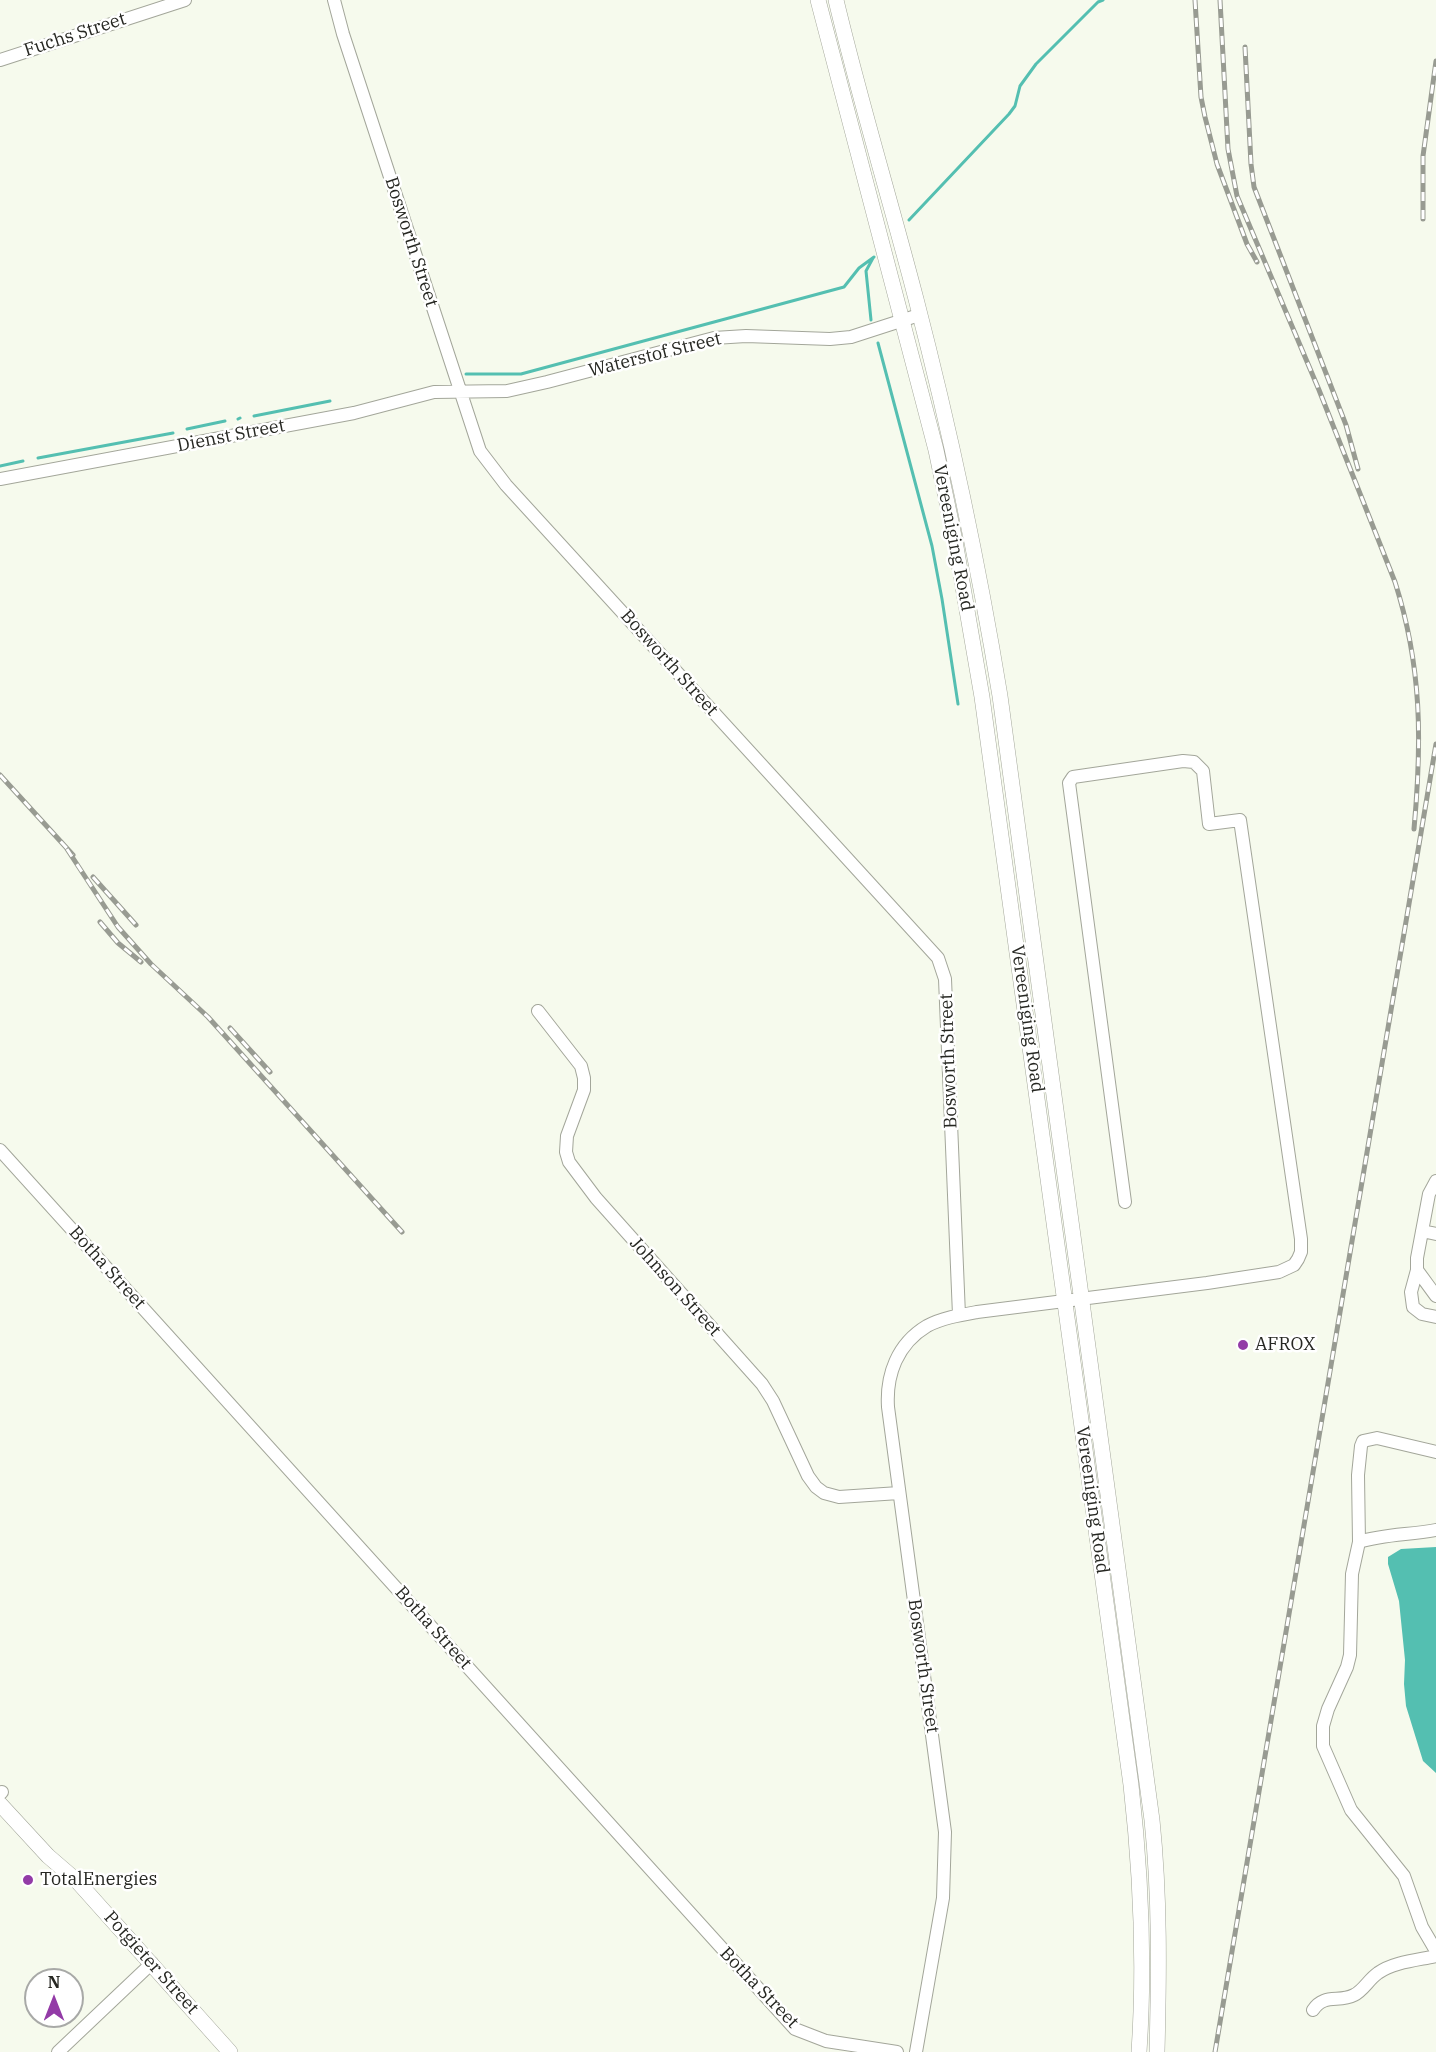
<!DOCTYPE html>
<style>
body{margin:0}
#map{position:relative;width:1436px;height:2052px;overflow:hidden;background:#f6faed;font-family:"IBM Plex Serif",serif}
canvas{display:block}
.north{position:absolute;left:24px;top:1968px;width:60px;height:60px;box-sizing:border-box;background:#fff;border:2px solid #a8a9a7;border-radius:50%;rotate:0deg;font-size:16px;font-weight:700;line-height:24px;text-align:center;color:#262722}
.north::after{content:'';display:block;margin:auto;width:21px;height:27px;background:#933ba7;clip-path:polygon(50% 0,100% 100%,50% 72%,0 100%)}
</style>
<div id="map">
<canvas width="1436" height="2052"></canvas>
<div class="north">N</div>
</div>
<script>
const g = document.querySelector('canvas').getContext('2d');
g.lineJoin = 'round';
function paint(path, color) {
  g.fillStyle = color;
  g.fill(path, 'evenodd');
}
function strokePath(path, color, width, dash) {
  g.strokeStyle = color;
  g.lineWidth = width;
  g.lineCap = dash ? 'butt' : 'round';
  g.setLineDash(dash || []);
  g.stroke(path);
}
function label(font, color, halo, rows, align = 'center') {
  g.font = font + ' "IBM Plex Serif",serif';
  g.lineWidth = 5;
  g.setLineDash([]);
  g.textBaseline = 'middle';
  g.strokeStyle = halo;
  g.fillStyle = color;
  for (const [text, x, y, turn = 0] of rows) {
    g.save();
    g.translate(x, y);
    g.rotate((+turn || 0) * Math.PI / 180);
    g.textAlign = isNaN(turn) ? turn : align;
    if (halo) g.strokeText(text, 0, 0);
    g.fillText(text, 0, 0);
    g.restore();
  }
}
const water = new Path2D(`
 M1436 1547V1773L1423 1761 1406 1706 1404 1684 1405 1660 1399 1601 1388 1564V1557L1401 1549Z`);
const stream = new Path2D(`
 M909 220 1009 114 1015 106 1020 86 1036 64 1098 2 1103 0
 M871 320 866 271 873 258
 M878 343 932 546 942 599 958 704
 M466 374H521L844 287 859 268 874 257
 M254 416 330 401
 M238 419 240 418
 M187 429 225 421
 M38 458 173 433
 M0 466 23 461`);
const minor = new Path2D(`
 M334 0 343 34 480 451 506 485 938 958 945 979 959 1315
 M0 60 185 0
 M0 479 354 413 434 392 507 391 547 382 714 338 746 336 830 339 851 337 919 315
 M538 1011 581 1066 584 1078V1090L567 1136 566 1152 569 1162 596 1198 762 1384 773 1401 808 1476 816 1487 824 1493 839 1497 899 1493
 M0 1150 795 2029 826 2041 897 2052
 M1436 1181 1429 1194 1417 1258V1270L1436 1296
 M1422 1231 1436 1234
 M1417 1270 1411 1292 1413 1307 1422 1314 1436 1317
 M1436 1530C1410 1535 1384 1534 1359 1542L1352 1574 1350 1655 1347 1667 1328 1709 1323 1726V1746L1351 1810 1404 1876 1422 1927 1436 1951
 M1359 1542 1358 1475 1361 1446 1363 1441 1377 1438 1436 1452
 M0 1794 2 1792
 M1313 2010C1324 1993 1339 2003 1354 1995 1363 1991 1369 1979 1378 1973 1393 1962 1418 1960 1436 1956
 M58 2052 152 1963
 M916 2052 943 1898 945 1832 888 1407C886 1375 897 1344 927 1326 942 1318 960 1315 977 1312L1207 1283 1279 1272 1294 1265 1298 1259 1301 1252V1239L1240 820 1209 824 1203 771 1194 762 1183 761 1073 777 1069 783 1125 1202`);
const major = new Path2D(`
 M818 0 936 450 955 541 982 697 1131 1785C1141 1874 1145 1962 1139 2052
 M836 0C860 101 890 199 916 299 950 430 978 562 1000 696L1152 1820C1160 1897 1159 1974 1157 2052
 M0 1804 48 1856 77 1881 230 2052`);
const rail = new Path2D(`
 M1195 0 1201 97 1205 117 1217 164 1247 244 1257 262
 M1220 0 1228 149 1237 196 1319 390 1395 582C1422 667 1422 741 1414 829
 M1245 47 1251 164 1254 187 1346 425 1358 469
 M1423 219V156L1436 61
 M0 775 73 855
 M67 849 118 927 151 964 208 1017 402 1232
 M93 877 136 925
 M100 922 118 943 141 962
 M230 1028 270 1072
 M1215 2052 1436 744`);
const markers = [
 [1243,1345,6,"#933ba7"],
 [28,1880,6,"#933ba7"]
];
const streetNames = [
 ["Fuchs Street",75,35,-18],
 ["Bosworth Street",411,242,72],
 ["Waterstof Street",655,355,-14],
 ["Dienst Street",231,436,-11],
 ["Vereeniging Road",953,538,79],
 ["Bosworth Street",669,663,48],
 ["Vereeniging Road",1027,1019,82],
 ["Bosworth Street",949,1061,-92],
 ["Botha Street",107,1268,48],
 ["Johnson Street",675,1287,48],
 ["Vereeniging Road",1092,1500,82],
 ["Botha Street",433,1628,48],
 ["Bosworth Street",923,1666,82],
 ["Potgieter Street",151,1963,48],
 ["Botha Street",759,1988,46]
];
const poiNames = [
 ["AFROX",1255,1345],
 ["TotalEnergies",40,1880]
];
paint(water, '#54bfb1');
strokePath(stream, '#54bfb1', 3);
strokePath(minor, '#a3a69a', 14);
strokePath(major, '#a3a69a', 16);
strokePath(minor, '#fff', 12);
strokePath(major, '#fff', 15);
strokePath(rail, '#989b92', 5);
strokePath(rail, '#fff', 3, [9]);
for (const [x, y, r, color] of markers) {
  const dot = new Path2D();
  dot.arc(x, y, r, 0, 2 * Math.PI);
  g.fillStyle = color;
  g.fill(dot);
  strokePath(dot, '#fff', 2);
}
label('18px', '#262722', '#fff', streetNames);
label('18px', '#262722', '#fff', poiNames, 'left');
</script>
